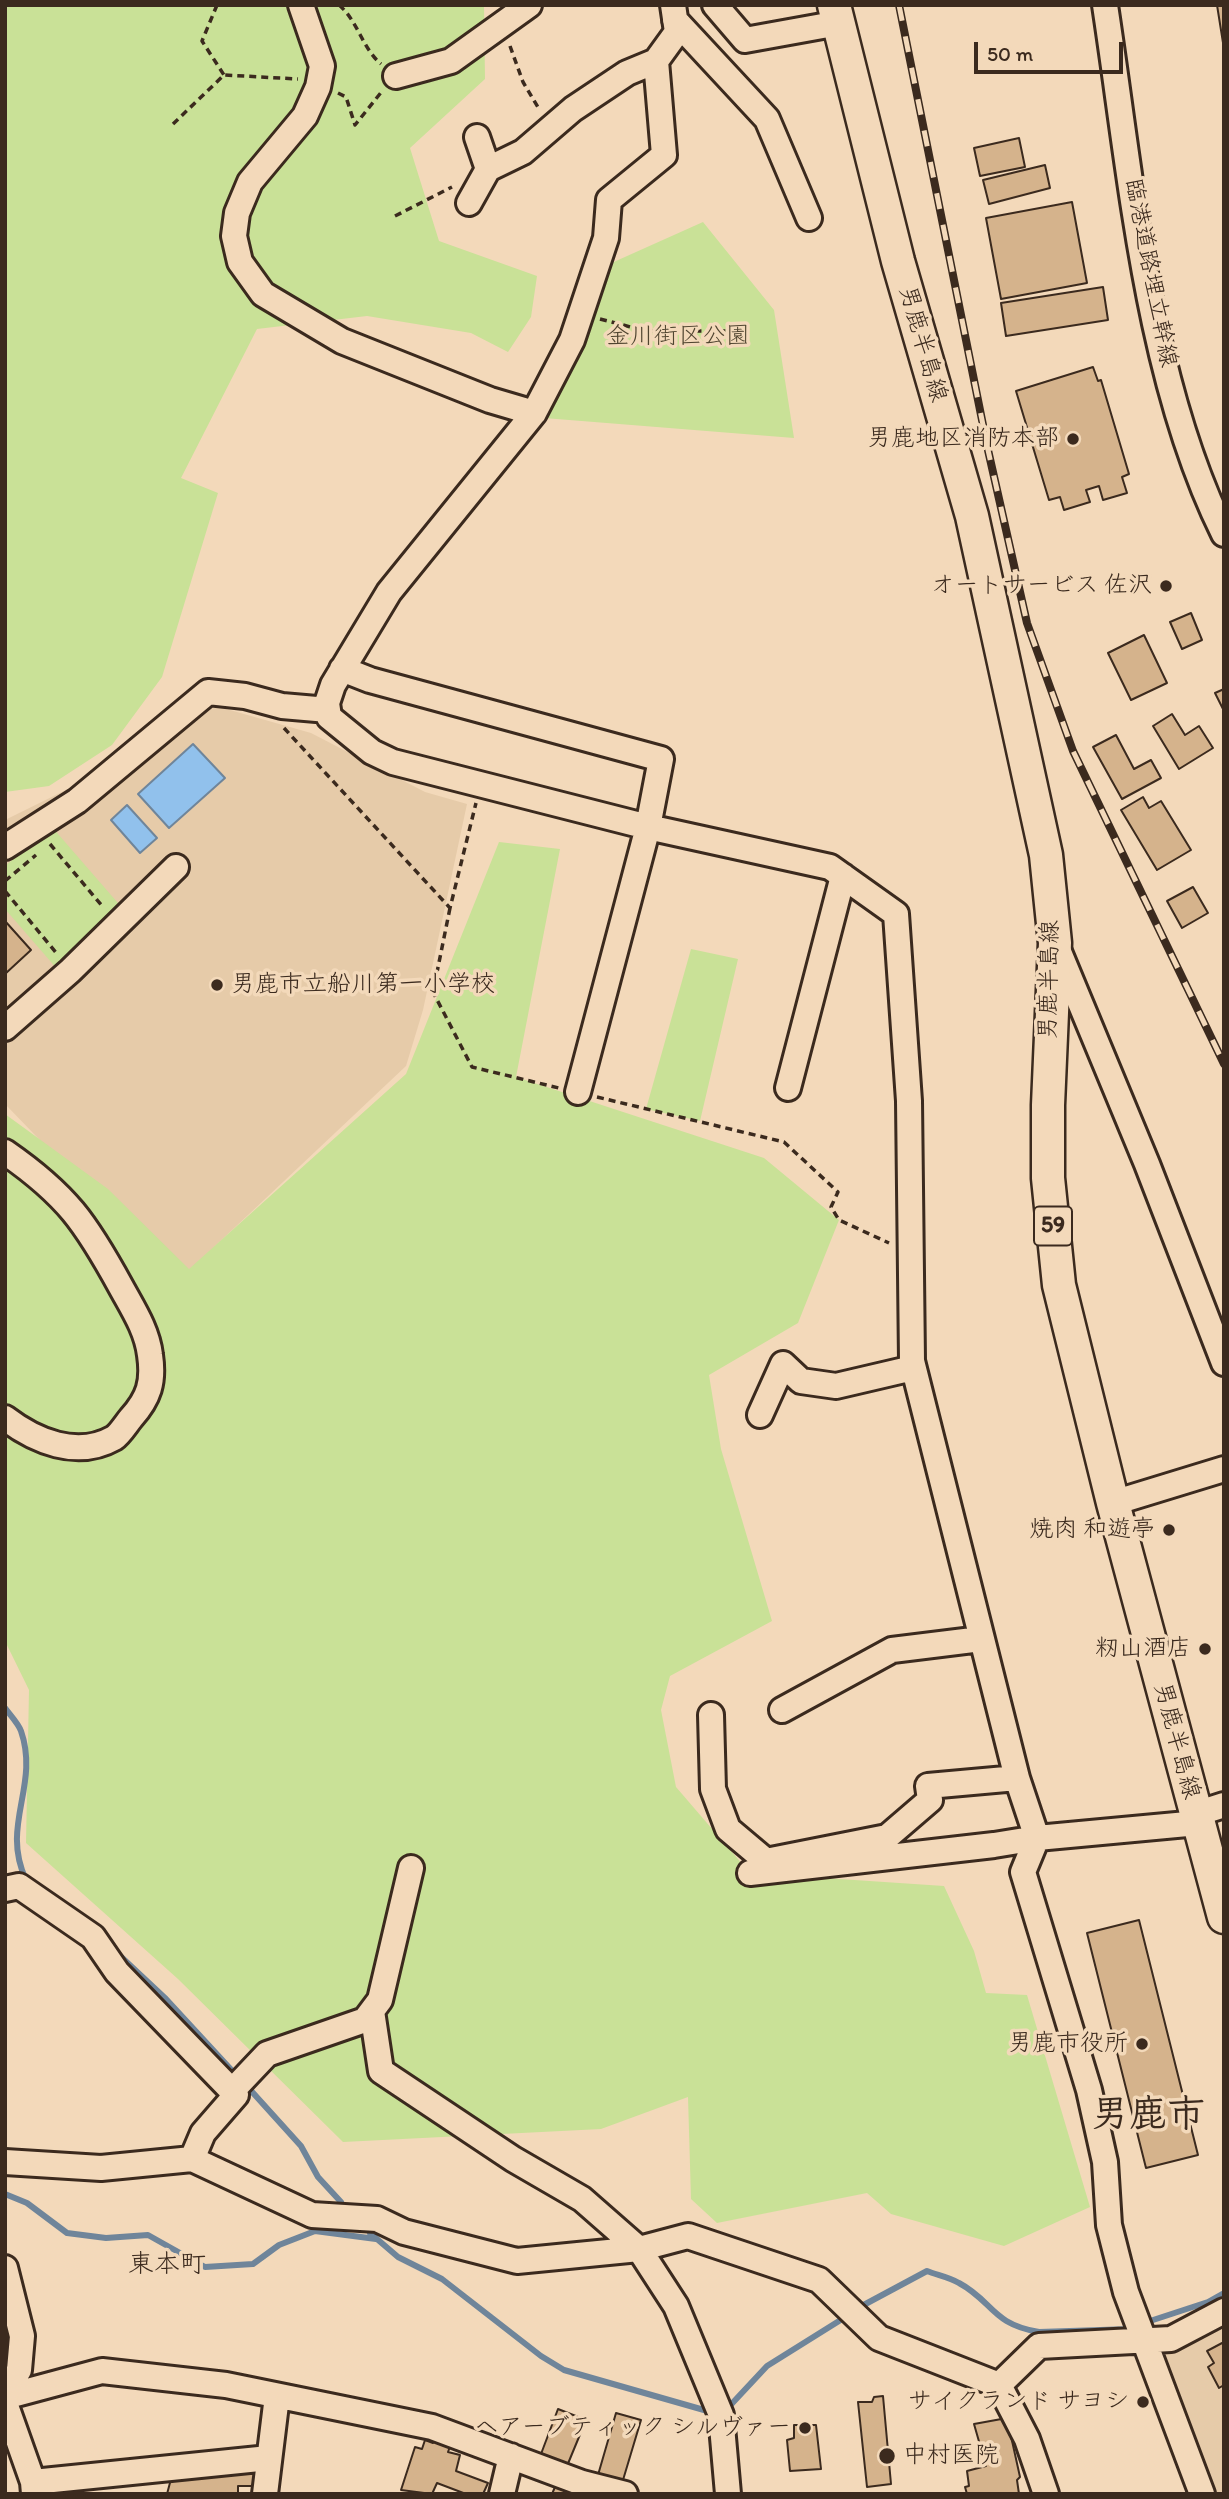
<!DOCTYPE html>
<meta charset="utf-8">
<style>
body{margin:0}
#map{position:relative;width:1229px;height:2499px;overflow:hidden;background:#f3d9ba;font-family:Itim,sans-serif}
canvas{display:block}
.frame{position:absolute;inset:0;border:7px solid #3b2a1e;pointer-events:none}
.scale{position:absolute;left:974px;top:42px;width:149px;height:32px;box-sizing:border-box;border:4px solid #3b2a1e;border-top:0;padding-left:9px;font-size:21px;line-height:24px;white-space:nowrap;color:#3b2a1e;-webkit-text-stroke:5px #f3d9ba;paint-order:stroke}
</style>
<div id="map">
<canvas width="1229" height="2499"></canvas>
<div class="frame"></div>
<div class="scale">50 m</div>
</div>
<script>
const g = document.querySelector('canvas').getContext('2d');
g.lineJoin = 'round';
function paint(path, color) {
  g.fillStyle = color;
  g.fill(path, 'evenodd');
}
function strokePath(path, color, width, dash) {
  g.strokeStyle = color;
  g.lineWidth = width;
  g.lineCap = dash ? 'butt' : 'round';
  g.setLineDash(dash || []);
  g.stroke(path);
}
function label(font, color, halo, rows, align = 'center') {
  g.font = font + ' Itim,"Klee One",sans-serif';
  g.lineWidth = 7;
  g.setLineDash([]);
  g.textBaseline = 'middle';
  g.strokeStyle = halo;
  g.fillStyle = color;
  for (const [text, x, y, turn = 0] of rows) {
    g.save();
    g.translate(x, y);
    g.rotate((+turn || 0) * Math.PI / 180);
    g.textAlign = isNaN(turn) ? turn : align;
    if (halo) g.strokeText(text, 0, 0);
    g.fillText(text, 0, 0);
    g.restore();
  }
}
const built = new Path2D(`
 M184 697 311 733 425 792 467 804 423 1010 406 1066 177 1282 5 1104V820L82 782Z
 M1224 2316V2494H1201L1149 2359Z`);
const green = new Path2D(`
 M5 5H484L485 79 410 148 439 241 537 276 531 317 508 352 471 333 367 316 257 329 181 478 218 493 162 677 112 745 49 786 5 792Z
 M703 222 774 310 794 438 544 418 607 265Z
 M52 827 124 910 58 970 5 909V866Z
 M499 842 560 849 516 1077 764 1158 839 1220 798 1323 709 1375 721 1449 772 1621 670 1676 661 1710 676 1787 750 1873 944 1886 974 1951 986 1993 1027 1995 1090 2207 1004 2246 891 2214 867 2193 717 2223 691 2199 688 2097 601 2129 343 2142 178 1979 26 1843 29 1690 5 1641V1114L108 1189 189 1269 406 1074Z
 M691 949 738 959 700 1121 646 1109Z`);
const water = new Path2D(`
 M193 744 225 778 169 828 138 794Z
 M127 805 157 838 140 853 111 820Z`);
const stream = new Path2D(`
 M5 1708C10 1715 18 1723 21 1731 40 1786 0 1825 26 1880
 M118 1954 166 1999 237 2076
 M245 2084 301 2146 318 2177 341 2202
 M5 2194 27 2203 67 2233 106 2238 148 2235 205 2267 253 2264 279 2245 315 2231 376 2239
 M370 2233 398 2257 442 2279 541 2356 564 2370 711 2412
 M858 2308 927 2271C937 2275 949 2277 959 2283 993 2301 991 2324 1039 2332L1131 2329
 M1150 2321 1208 2302 1224 2293
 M725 2411 767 2366 847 2316`);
const building = new Path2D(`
 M1217 5H1224V49Z
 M1019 138 1025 167 980 176 974 148Z
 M1045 165 1050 188 989 204 983 180Z
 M1072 202 1087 283 1001 299 986 218Z
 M1103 287 1108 320 1006 336 1001 303Z
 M1093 367 1098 381 1101 380 1129 474 1122 477 1127 493 1103 500 1099 486 1086 490 1090 502 1064 510 1060 497 1049 500 1016 391Z
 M1191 613 1202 640 1182 649 1170 622Z
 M1144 635 1167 683 1131 700 1108 653Z
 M1224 689V708L1223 709 1215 693Z
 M1172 714 1185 735 1199 726 1213 748 1179 769 1153 726Z
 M1116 735 1134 769 1151 760 1161 778 1122 799 1093 747Z
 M1143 797 1149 808 1161 801 1191 850 1157 870 1121 810Z
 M1193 887 1208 913 1182 928 1167 901Z
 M5 921 31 950 5 974Z
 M1139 1920 1198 2155 1146 2168 1087 1933Z
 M1224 2342V2385L1219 2388 1208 2367 1214 2363 1207 2351Z
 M883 2396 891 2484 867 2487 858 2402H872L874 2397Z
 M558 2409 586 2420 567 2466 541 2454Z
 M616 2413 641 2420 623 2480 598 2475Z
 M1007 2418 1020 2477 1017 2480 1019 2494H967L965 2487 969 2486 967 2471 986 2466 974 2424Z
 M794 2425H816L821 2469 790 2471 787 2440 794 2438Z
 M436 2439 451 2444 448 2452 460 2455 456 2471 488 2483 483 2494H466L437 2483 432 2494 401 2490 415 2447 422 2449 425 2440 433 2443Z
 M259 2470 260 2486H238V2494H167L171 2479Z
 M555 2487 577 2494H552Z`);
const path = new Path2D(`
 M217 5 202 41 224 75
 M339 5C358 21 362 48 381 64
 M510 46 523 82 539 109
 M338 93 346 97 355 125 383 90
 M173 124 224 75 298 79
 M395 216 452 187
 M600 319 646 331H746
 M284 728 450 908 476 803
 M50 844 103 907
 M5 881 36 855
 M5 891 58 955
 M450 908 433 992 472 1067 559 1088
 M597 1097 784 1142 838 1192 831 1207 839 1220 889 1243`);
const minor = new Path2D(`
 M301 5 322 66 318 87 305 116 250 182 237 213 234 236 240 262 263 294 342 341 490 400 534 413
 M673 5 677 32 656 61 664 155 609 200 606 238 572 340 534 413 389 592 333 685 327 703 329 717 372 752 393 762 648 827 830 867 896 914 909 1101 912 1361 1017 1778 1037 1838 994 1845 750 1873
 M715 5 745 40 839 23
 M1105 5C1131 175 1147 379 1224 534
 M675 20 767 119 809 218
 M396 76 451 61 529 5
 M477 137 488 169 523 152 573 109 627 73 656 61
 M469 203 488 169
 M342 669 370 680 661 759 648 827 578 1092
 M5 847 77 801 208 692 245 696 282 706 328 710
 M1057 947 1147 1164 1224 1363
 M5 1028 70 971 176 867
 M788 1088 843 876
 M5 1152C67 1195 86 1223 121 1287 133 1309 147 1330 150 1355 154 1382 149 1398 131 1418 126 1424 120 1434 114 1438 77 1459 35 1441 5 1418
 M760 1415 783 1364 801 1381 836 1386 913 1368
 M1113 1503 1224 1469
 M782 1710 892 1650 981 1639
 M711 1715 713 1789 728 1829 766 1861 887 1837 930 1800 928 1786 1017 1778
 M1196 1814 1224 1805
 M1198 1823 1037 1838 1023 1872 1089 2090 1105 2162 1109 2225 1126 2292 1202 2494
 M5 1889 19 1886 93 1937 117 1972 236 2095 203 2133 192 2159
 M372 2011 381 2071 513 2159 582 2199 639 2249 676 2306 721 2415 728 2494
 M232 2091 267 2054 365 2020 380 2000 411 1868
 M5 2162 101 2168 192 2159 312 2215 377 2219 404 2232 517 2261 639 2249 688 2236 819 2280 879 2338 999 2385 1027 2439 1046 2494
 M5 2268 22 2336 19 2370 5 2394
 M999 2385 1039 2346 1171 2339 1224 2311
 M5 2397 102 2371 226 2385 432 2427 582 2483 625 2494
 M5 2403 33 2482 34 2494
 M33 2482 269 2458
 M265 2494 277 2396
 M502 2494 511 2456`);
const major = new Path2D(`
 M834 5 898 261 972 516 1046 855 1055 943 1048 1105V1178L1059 1285 1113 1503 1224 1917`);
const rail = new Path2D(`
 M899 5 988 450 1027 623 1073 751 1224 1064`);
const markers = [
 [1073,439,7,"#3b2a1e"],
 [1166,586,7,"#3b2a1e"],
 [217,985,7,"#3b2a1e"],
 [1169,1530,7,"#3b2a1e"],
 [1205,1649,7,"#3b2a1e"],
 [1142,2044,7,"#3b2a1e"],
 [1143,2402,7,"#3b2a1e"],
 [805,2428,7,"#3b2a1e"],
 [887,2456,9,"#3b2a1e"]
];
const shields = [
 [1053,1226,38]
];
const shieldNames = [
 ["59",1053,1226]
];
const streetNames = [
 ["臨港道路埋立幹線",1150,273,79],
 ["男鹿半島線",922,344,74],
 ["男鹿半島線",1050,980,-89],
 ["男鹿半島線",1176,1741,75]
];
const parkNames = [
 ["金川街区公園",678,337]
];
const poiNames = [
 ["男鹿地区消防本部",1059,439],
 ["オートサービス 佐沢",1152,586],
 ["男鹿市立船川第一小学校",231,985,"left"],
 ["焼肉 和遊亭",1155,1530],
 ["籾山酒店",1191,1649],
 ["男鹿市役所",1128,2044],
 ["サイクランド サヨシ",1129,2402],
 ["ヘアーブティック シルヴァー",791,2428],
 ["中村医院",903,2456,"left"]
];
const neighbourhoodNames = [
 ["東本町",167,2265]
];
const townNames = [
 ["男鹿市",1148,2116]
];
paint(built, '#e6cba9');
paint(green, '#c9e197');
paint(water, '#91c1ec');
strokePath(water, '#6f859a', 2);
strokePath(stream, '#6f859a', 6);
paint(building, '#d5b38c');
strokePath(building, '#3b2a1e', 2);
strokePath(minor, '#3b2a1e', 30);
strokePath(major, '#3b2a1e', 37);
strokePath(path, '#3b2a1e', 3.5, [7, 5]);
strokePath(minor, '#f3d9ba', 24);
strokePath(major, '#f3d9ba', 32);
strokePath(rail, '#3b2a1e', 8);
strokePath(rail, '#f3d9ba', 5, [16]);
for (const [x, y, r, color] of markers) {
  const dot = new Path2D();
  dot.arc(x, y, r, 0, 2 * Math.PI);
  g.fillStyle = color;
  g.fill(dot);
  strokePath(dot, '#f3d9ba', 2.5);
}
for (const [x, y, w] of shields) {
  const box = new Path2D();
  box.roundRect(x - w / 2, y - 19.5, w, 39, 5);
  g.fillStyle = '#f3d9ba';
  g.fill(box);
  strokePath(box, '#3b2a1e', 2);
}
label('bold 23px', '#3b2a1e', null, shieldNames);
label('24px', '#3b2a1e', '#f3d9ba', streetNames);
label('24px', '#504530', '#f3d9ba', parkNames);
label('24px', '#3b2a1e', '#f3d9ba', poiNames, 'right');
label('26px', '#3b2a1e', '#f3d9ba', neighbourhoodNames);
label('bold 38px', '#3b2a1e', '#f3d9ba', townNames);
</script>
